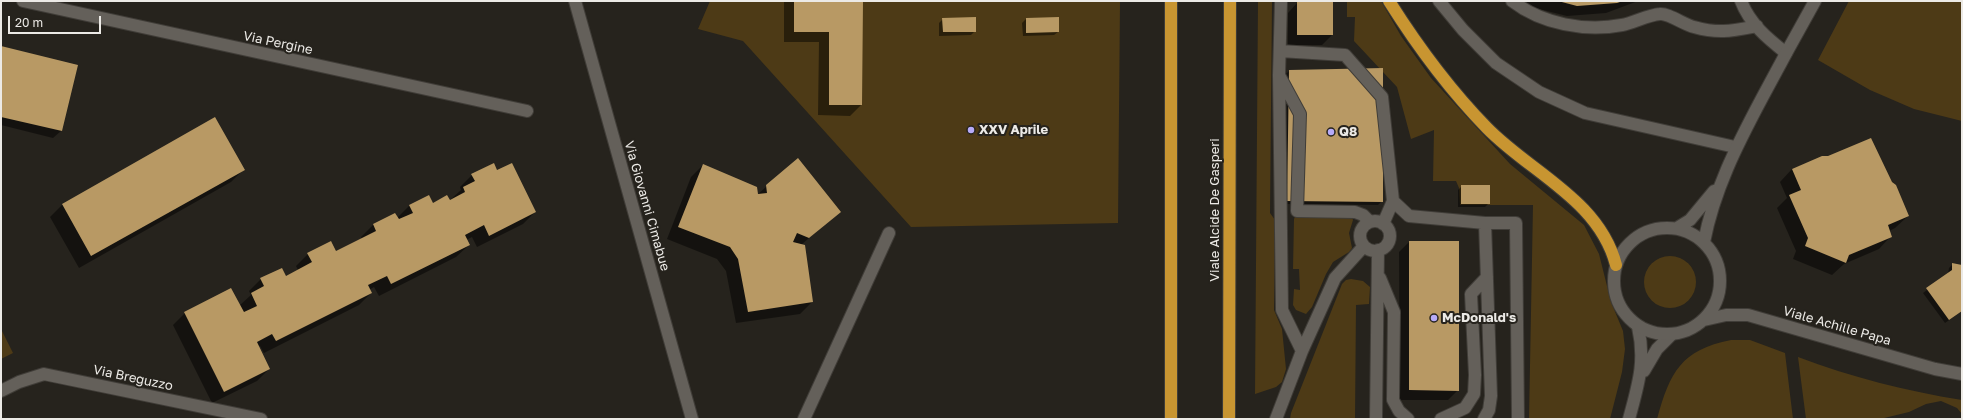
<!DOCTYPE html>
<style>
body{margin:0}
#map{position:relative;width:1963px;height:420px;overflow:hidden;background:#26231d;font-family:"Golos Text",sans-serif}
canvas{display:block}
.frame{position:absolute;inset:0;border:2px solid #eceae6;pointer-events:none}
.scale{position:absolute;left:8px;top:16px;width:93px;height:18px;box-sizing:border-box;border:2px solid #eceae6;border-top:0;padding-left:5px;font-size:12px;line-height:14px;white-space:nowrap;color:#eceae6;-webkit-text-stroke:3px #26231d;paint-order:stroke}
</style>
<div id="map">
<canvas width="1963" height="420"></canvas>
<div class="frame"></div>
<div class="scale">20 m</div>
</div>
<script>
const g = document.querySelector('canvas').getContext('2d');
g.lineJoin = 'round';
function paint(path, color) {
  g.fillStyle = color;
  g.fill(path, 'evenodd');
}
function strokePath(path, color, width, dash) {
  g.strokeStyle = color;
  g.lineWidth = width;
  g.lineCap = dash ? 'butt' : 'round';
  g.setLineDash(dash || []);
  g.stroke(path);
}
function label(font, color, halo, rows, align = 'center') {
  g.font = font + ' "Golos Text",sans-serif';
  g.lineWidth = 4;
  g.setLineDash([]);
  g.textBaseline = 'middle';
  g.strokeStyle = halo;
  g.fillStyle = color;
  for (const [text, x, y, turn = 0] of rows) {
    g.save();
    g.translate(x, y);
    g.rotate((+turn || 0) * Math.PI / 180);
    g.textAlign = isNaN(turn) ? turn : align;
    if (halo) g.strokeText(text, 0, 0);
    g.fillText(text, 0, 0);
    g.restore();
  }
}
const green = new Path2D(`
 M710 1H1120L1118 223 911 227 743 41 698 29Z
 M1258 1H1272L1270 213 1275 220 1274 310 1282 329 1286 369 1282 382 1276 387 1255 394Z
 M1347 1H1381L1401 36 1431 78 1510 164 1584 225 1599 254 1611 302 1623 331 1625 349 1622 372 1610 419H1529L1533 205H1460L1459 188 1456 181H1433L1434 130 1411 139 1397 87 1354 41 1355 17H1347Z
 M1849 1H1962V121L1914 109 1870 90 1818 60Z
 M1296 215 1352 217 1353 220 1349 233 1352 248 1349 252 1333 262 1326 274 1312 307 1306 314 1296 310 1293 305 1294 289 1300 290 1299 269H1293L1294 219Z
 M1644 282a26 26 0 1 1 52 0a26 26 0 1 1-52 0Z
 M1351 279 1363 281 1370 287 1369 304 1356 305 1355 419H1290L1291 413 1342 284 1346 280Z
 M1 329 13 353 1 359Z
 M1731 340H1750L1785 353 1793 419H1657C1670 372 1681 350 1731 340Z
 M1798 357C1851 377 1906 391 1962 400V414L1957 408 1941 401 1926 404 1909 412 1880 419H1806Z`);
const shadow = new Path2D(`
 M784 1H862L861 105 850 116 818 115 819 42H784Z
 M1522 1H1638L1606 13 1567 16 1531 7Z
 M1297 3 1332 35 1322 45H1288V13Z
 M943 19 975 31 971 35 939 36V23Z
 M1026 19 1058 32 1054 35 1023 36 1022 23Z
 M1 47 76 66 61 131 53 138 1 125Z
 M1289 71 1382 201 1378 205 1284 204 1285 75Z
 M215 119 243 170 231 182 79 268 50 217 62 205Z
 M1822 157 1908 216 1895 228 1889 231 1891 236 1879 249 1844 264 1832 275 1793 259 1796 251 1777 208 1787 198 1780 182 1792 169Z
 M703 165 757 195 767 186 839 212 801 245 812 302 800 314 736 323 726 271 717 259 667 239 691 177Z
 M497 172 535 212 523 224 477 247 472 237 466 240 469 245 456 257 379 296 374 287 369 290 371 293 359 305 264 353 260 346 258 347 269 369 257 381 212 403 173 325 185 313 239 306 251 295 249 291 261 279 285 277 298 270 296 266 308 254 335 252 362 239 361 237 373 225 395 214 397 218 409 206 429 196 432 204 449 201 461 190 460 187 472 175Z
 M1462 186 1489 203 1485 207H1458V190Z
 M1409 242H1458V390L1448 400H1400L1399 252Z
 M1953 264 1962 266V311L1945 323 1923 293 1948 274 1949 268Z`);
const building = new Path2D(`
 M794 1H863L862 105H829V32H794Z
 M1558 1H1623L1617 3 1577 6Z
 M1297 2H1333V35H1297Z
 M976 17V32H943L942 18Z
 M1059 17V32L1026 33V18Z
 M1 46 78 65 62 131 1 117Z
 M1383 68V202L1287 201 1289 70Z
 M215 117 245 170 91 256 62 204Z
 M1871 138 1892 182 1896 185 1909 216 1888 225 1892 237 1849 255 1846 263 1805 246 1808 238 1789 195 1801 190 1792 169 1822 156H1828Z
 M798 158 841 212 809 238 797 233 793 242 805 245 813 302 748 312 738 259 730 247 678 227 703 164 757 187 758 194 767 193 766 185Z
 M494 163 497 170 512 163 536 212 489 236 484 225 465 235 470 245 391 284 387 276 368 285 372 293 276 341 272 334 257 342 270 369 224 392 184 312 231 288 244 312 257 306 251 293 264 286 260 278 282 268 286 276 312 262 307 253 331 241 336 251 376 231 373 224 395 213 399 219 413 213 409 205 429 195 433 203 447 195 450 200 465 192 463 187 475 181 471 174Z
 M1461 185H1490V204H1461Z
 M1409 241H1459V391L1409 390Z
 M1952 263 1962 265V311L1949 320 1926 288 1952 270Z`);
const lane = new Path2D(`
 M1281 1 1279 75 1282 310 1302 351
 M1439 1 1463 30 1496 63 1539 92 1585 113 1735 147
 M1512 1C1542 24 1585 32 1622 25 1634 23 1647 15 1660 14 1668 13 1685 25 1694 27 1719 34 1731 31 1757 26
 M1741 1C1750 24 1767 38 1786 53
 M1280 51 1345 55 1382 97 1393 201 1383 224
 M1280 77 1300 114 1297 211 1355 212 1363 215 1370 222
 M1393 201 1409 216 1485 223H1516L1518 419
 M1360 236a15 15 0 1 1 30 0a15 15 0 1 1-30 0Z
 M1380 278 1394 312 1393 400 1399 411 1408 419
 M1644 371 1657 349 1672 334
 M804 419 889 233
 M1276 419 1302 351 1335 278 1364 246
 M1376 419 1378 250
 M1441 419 1465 408 1474 394 1475 375 1471 294 1487 277
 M1484 419 1489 410 1491 396 1485 223
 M1629 419C1638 385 1646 362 1638 327`);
const street = new Path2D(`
 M23 1 527 111
 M575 1 692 419
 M1614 281a53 53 0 1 1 106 0a53 53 0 1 1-106 0Z
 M1677 228 1690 220 1714 191
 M1704 242C1714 190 1737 145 1762 98 1779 66 1797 33 1815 1
 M1704 320 1726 315H1748L1935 369 1962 374
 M1 391 19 382 44 374 261 419`);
const highway = new Path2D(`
 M1389 1C1418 47 1449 89 1487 128 1531 173 1599 200 1616 265
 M1171 419V1
 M1229 419 1230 1`);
const markers = [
 [971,130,4,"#b7abf8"],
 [1331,132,4,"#b7abf8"],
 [1434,318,4,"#b7abf8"]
];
const streetNames = [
 ["Via Pergine",278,43,12],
 ["Via Giovanni Cimabue",647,206,74],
 ["Viale Alcide De Gasperi",1215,210,-90],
 ["Viale Achille Papa",1837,326,16],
 ["Via Breguzzo",133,378,12]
];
const poiNames = [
 ["XXV Aprile",979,130],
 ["Q8",1339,132],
 ["McDonald's",1442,318]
];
paint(green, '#4d3a16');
paint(shadow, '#0007');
paint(building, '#b89964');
strokePath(lane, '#403d38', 14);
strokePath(street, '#403d38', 14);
strokePath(highway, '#403d38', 14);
strokePath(lane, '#64605a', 12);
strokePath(street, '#64605a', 12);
strokePath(highway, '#c89531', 12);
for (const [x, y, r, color] of markers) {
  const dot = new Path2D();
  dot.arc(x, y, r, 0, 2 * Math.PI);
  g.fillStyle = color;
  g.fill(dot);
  strokePath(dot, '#26231d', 1.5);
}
label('13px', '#eceae6', '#26231d', streetNames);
label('bold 13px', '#eceae6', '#26231d', poiNames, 'left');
</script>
